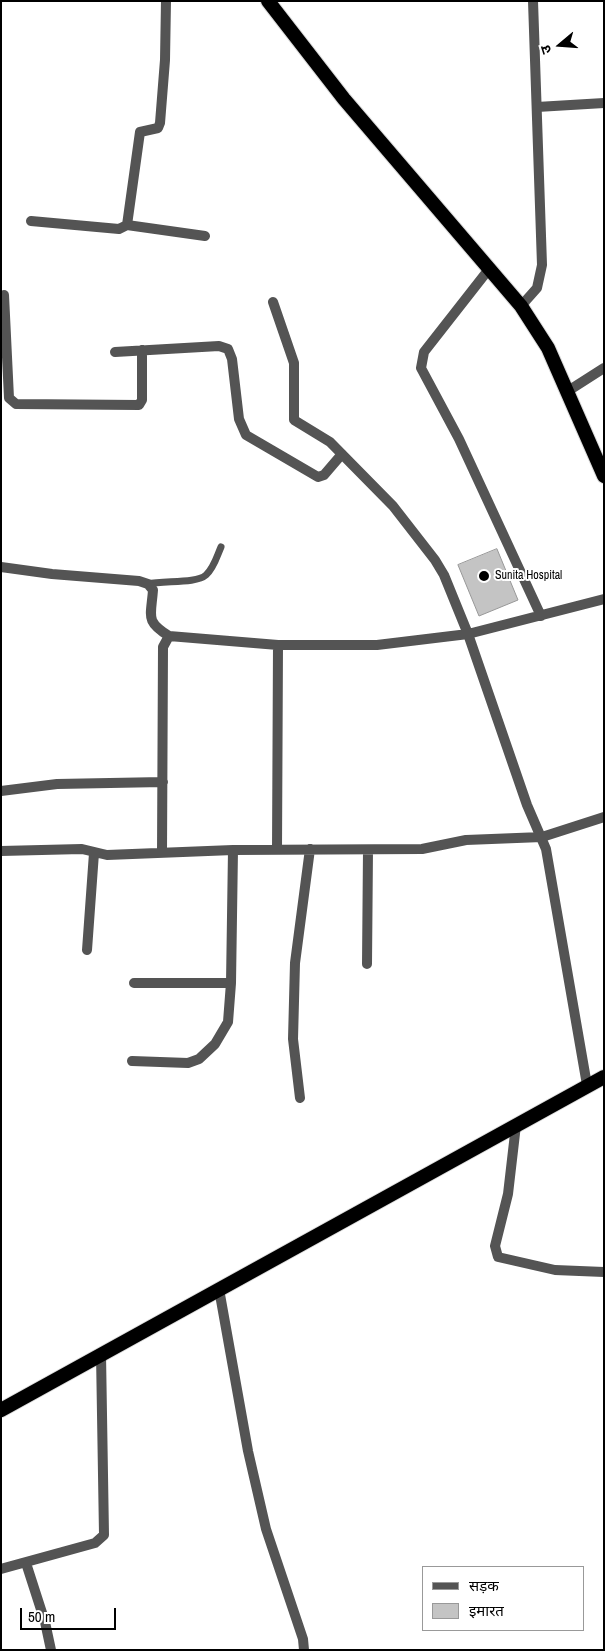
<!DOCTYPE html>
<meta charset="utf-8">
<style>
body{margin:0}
#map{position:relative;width:605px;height:1651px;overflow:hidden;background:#fff;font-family:"Archivo Narrow","Noto Sans Devanagari",sans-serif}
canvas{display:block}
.frame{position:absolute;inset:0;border:2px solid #000;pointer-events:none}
.legend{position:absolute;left:422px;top:1566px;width:162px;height:65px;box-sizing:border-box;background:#fff;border:1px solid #999;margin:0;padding:6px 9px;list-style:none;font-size:15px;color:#000}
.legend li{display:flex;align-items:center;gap:10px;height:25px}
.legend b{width:25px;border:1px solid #999}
.north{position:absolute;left:535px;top:20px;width:50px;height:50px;-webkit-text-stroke:4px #fff;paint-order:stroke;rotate:252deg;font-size:14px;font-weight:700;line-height:20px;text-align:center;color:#000}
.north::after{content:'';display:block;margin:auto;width:18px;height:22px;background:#000;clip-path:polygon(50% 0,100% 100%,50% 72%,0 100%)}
.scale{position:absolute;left:20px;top:1608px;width:96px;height:22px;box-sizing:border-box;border:2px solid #000;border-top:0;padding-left:6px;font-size:15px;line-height:18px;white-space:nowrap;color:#000;-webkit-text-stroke:4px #fff;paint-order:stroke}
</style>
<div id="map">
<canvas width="605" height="1651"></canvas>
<div class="frame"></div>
<ul class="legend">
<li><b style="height:6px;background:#545454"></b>सड़क</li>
<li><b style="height:14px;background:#c4c4c4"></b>इमारत</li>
</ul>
<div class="north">उ</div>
<div class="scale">50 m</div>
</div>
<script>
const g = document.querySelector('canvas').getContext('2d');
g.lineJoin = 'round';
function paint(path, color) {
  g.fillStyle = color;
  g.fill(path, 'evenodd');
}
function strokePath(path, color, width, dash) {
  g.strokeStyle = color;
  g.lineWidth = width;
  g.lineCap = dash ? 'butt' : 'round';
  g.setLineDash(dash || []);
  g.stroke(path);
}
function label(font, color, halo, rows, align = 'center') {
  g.font = font + ' "Archivo Narrow",sans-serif';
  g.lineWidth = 4;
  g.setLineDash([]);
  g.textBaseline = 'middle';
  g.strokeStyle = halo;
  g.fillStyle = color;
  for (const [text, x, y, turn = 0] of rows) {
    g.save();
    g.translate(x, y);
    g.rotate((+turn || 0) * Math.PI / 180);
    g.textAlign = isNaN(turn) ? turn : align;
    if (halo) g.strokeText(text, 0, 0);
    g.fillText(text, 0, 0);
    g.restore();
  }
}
const building = new Path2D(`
 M497 549 518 600 479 616 458 565Z`);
const service = new Path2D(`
 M148 584C163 580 196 584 206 575 214 568 217 556 221 547`);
const minor = new Path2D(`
 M537 107 604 103
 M31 221 119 229 127 225 140 132 158 128 160 123 165 60 166 1
 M127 225 205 236
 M489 269 424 352 421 368 459 439 541 616
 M4 295 9 398 16 404 139 405 142 400V350
 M273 302 294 363V420L330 442 393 506 435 560 444 575 468 634 527 805 546 849 587 1085
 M521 306 537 288 542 265 533 1
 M115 352 219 346 228 349 232 359 239 419 246 435 318 477 324 475 342 454
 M568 391 604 368
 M1 567 52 574 139 581 148 584 153 590C151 617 145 621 169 636
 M1 791 57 784 163 782
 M277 850 278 645
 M1 851 82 849 107 855 233 850 422 849 466 840 542 837 604 817
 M162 853 163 647 169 636 278 645H377L468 634 604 599
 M87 950 94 853
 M367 964 368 850
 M134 983H231
 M132 1061 188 1063 199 1059 215 1044 228 1022 231 983 233 850
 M300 1098 293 1039 295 963 310 849
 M516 1125 508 1194 495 1246 498 1257 555 1270 604 1272
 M219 1289 248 1451 266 1529 303 1639 304 1650
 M26 1563 45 1622 51 1650
 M1 1569 95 1543 104 1535 101 1354`);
const trunk = new Path2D(`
 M268 1 344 99 521 306 548 348 604 476
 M1 1410 604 1077`);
const markers = [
 [484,576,6,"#000"]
];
const poiNames = [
 ["Sunita Hospital",495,576]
];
paint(building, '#c4c4c4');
strokePath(building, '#989898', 1);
strokePath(trunk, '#dbdbdb', 16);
strokePath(service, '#545454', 7);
strokePath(minor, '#545454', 10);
strokePath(trunk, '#000', 14);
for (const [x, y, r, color] of markers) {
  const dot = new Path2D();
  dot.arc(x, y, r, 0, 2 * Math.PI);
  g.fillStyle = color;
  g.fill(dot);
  strokePath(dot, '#fff', 2);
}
label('12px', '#000', '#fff', poiNames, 'left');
</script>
